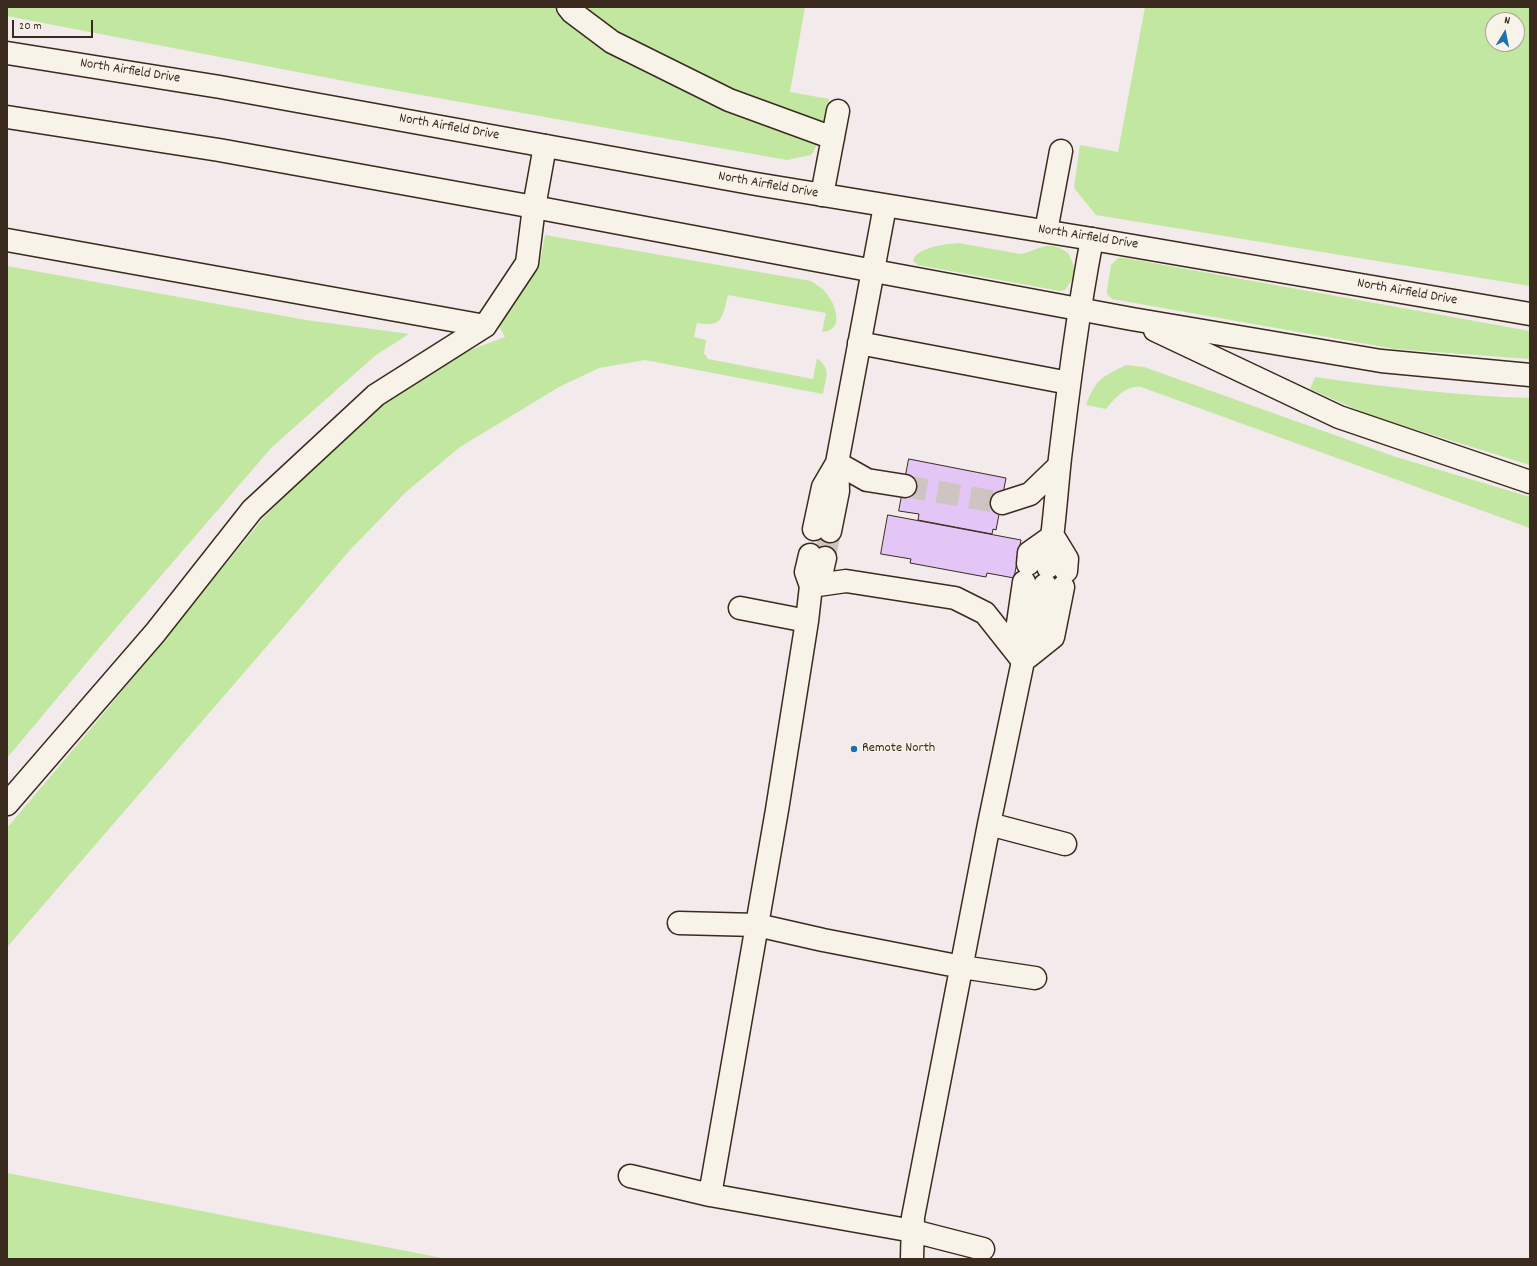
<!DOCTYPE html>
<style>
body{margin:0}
#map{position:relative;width:1537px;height:1266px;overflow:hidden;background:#f3eaeb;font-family:Dekko,sans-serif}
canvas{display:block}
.frame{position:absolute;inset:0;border:8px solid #3b2a1e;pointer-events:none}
.north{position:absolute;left:1485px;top:12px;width:40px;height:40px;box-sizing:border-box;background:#f7f3e8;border:1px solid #aca397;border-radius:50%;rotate:10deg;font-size:11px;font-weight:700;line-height:16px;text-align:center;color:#3b2a1e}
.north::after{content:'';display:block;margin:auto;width:14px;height:18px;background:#1f6fb2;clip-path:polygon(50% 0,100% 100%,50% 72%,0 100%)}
.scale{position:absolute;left:12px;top:20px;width:81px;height:18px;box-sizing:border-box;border:2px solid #3b2a1e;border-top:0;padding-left:5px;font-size:12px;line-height:14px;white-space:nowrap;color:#3b2a1e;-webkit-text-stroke:3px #f7f3e8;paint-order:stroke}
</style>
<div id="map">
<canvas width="1537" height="1266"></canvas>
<div class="frame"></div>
<div class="north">N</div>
<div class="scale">20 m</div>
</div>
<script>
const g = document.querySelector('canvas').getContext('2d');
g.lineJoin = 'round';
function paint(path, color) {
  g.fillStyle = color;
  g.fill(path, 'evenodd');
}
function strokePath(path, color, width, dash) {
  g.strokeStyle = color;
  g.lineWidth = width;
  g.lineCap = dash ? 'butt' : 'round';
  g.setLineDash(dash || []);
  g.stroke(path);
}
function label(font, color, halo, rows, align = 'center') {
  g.font = font + ' Dekko,sans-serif';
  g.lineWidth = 3;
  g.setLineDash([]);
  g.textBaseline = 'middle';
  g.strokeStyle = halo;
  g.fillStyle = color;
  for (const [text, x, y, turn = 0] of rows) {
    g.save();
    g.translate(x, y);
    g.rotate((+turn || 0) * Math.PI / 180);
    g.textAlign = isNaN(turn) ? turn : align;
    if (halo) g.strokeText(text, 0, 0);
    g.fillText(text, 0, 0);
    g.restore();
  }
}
const green = new Path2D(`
 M7 7H805L790 92 829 99 822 137 811 155 787 160 365 85 7 16Z
 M1145 7H1530V286L1096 215 1074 188 1080 145 1118 152ZM1493 20H1517V44H1493Z
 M545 235 811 281C816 285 823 288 826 293 836 304 845 331 822 332L826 313 728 295C722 316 724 328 697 323L694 337 706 340 704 353 708 359 813 379 817 358C832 371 826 376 823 394L645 360 599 368 559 387 460 447 406 492 350 550 7 947V828L99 719 265 516 371 410 452 357 505 337 492 313 525 285 540 263Z
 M959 243 1020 254C1041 250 1047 238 1068 253 1077 270 1076 275 1065 290L1060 291 918 265 913 261C916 247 947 244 959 243Z
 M1118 258H1125L1530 331V359L1395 349 1112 299 1107 294V290L1111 265Z
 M7 266 306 320 409 334 376 355 272 447 104 642 7 758Z
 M1126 365 1144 367 1396 457 1530 497V528L1141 387C1126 385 1115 398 1106 409L1086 405C1096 379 1102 377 1126 365Z
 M1315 377C1387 387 1458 396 1530 398V465L1369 415 1310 389Z
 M7 1173 447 1259H7Z`);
const building = new Path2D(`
 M909 459 1006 478 996 530 993 529 992 534 918 520 919 514 899 511Z
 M888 515 1021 540 1014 578 987 573 986 577 910 563 911 559 881 554Z`);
const minorTunnel = new Path2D(`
 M905 486 1002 503
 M825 558 830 531`);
const minor = new Path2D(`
 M568 7 572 12 612 42 729 100 833 138
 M822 195 838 111
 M885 206 837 463 867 480 905 486
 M1046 231 1061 151
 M7 240 485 326
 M859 343 1069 383
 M1002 503 1030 494 1059 466
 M814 529 823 487 837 463
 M830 531 838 491 837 463
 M810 555 806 572 811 586 807 621 777 810 710 1195 913 1231 983 1249
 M1028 564 1029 553 1053 536 1067 559 1066 571
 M1048 567C1054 531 1056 495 1060 458 1069 384 1078 312 1092 239
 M811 586 846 581 955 598 985 613 1023 661
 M811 586 822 571 825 558
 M740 608 807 621
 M1028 657 1053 637 1063 587
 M1022 658 1017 630 1024 582
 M7 804 155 633 252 510 376 395 485 326 527 263 534 207 545 146
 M989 824 1065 844
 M679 923 757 925 823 940 962 967 1035 978
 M630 1176 710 1195
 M912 1259 913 1217 989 824 1023 661 1036 636 1045 585`);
const major = new Path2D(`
 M7 53 220 87 756 184 1092 239 1530 314
 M7 117 219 150 534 207 874 271 1132 319 1381 361 1530 375
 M1155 330 1339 417 1530 482`);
const markers = [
 [854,749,4,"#1f6fb2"]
];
const streetNames = [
 ["North Airfield Drive",130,72,9],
 ["North Airfield Drive",449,128,10],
 ["North Airfield Drive",768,186,10],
 ["North Airfield Drive",1088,238,9],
 ["North Airfield Drive",1407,293,10]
];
const poiNames = [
 ["Remote North",862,749]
];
paint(green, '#c2e7a1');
paint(building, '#e3c6f5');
strokePath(building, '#3b2a1e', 1);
strokePath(minorTunnel, '#cec4c2', 22, [22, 11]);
strokePath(minor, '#3b2a1e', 25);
strokePath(major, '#3b2a1e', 25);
strokePath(minor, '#f7f3e8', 22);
strokePath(major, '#f7f3e8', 22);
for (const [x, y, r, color] of markers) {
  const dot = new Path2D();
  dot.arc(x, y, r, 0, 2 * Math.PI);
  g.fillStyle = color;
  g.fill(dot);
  strokePath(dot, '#f7f3e8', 1.5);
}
label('14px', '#3b2a1e', '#f7f3e8', streetNames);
label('14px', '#3b2a1e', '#f7f3e8', poiNames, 'left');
</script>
